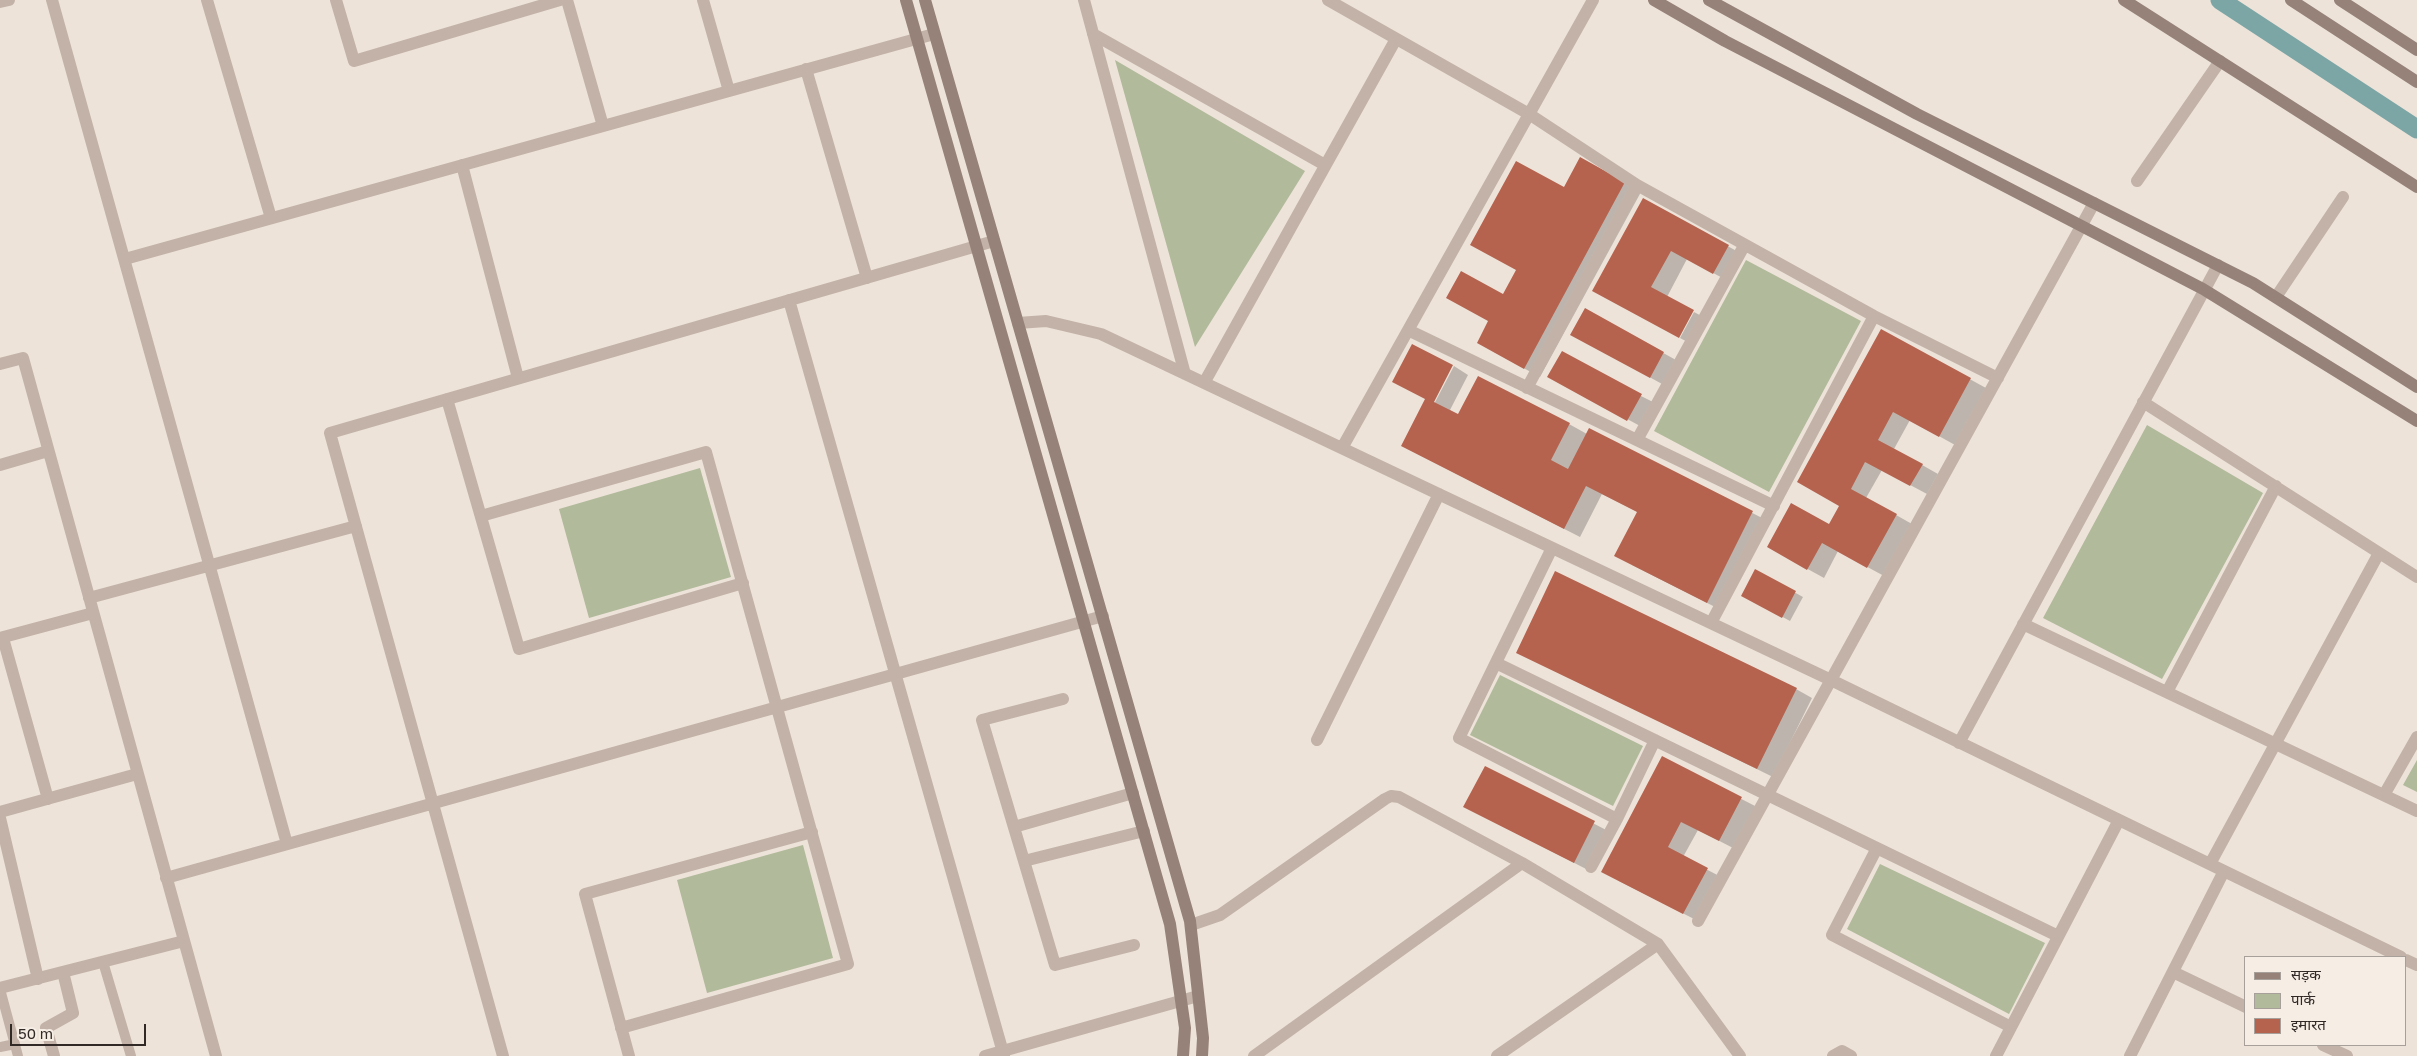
<!DOCTYPE html>
<meta charset="utf-8">
<style>
body{margin:0}
#map{position:relative;width:2417px;height:1056px;overflow:hidden;background:#ede3d9;font-family:"Golos Text","Noto Sans Devanagari",sans-serif}
canvas{display:block}
.legend{position:absolute;left:2244px;top:956px;width:162px;height:90px;box-sizing:border-box;background:#f6ede5;border:1px solid #a79f99;margin:0;padding:6px 9px;list-style:none;font-size:15px;color:#312926}
.legend li{display:flex;align-items:center;gap:10px;height:25px}
.legend b{width:25px;border:1px solid #a79f99}
.scale{position:absolute;left:10px;top:1024px;width:136px;height:22px;box-sizing:border-box;border:2px solid #312926;border-top:0;padding-left:6px;font-size:15px;line-height:18px;white-space:nowrap;color:#312926;-webkit-text-stroke:4px #f6ede5;paint-order:stroke}
</style>
<div id="map">
<canvas width="2417" height="1056"></canvas>
<ul class="legend">
<li><b style="height:6px;background:#968279"></b>सड़क</li>
<li><b style="height:14px;background:#b1ba9b"></b>पार्क</li>
<li><b style="height:14px;background:#b5634f"></b>इमारत</li>
</ul>
<div class="scale">50 m</div>
</div>
<script>
const g = document.querySelector('canvas').getContext('2d');
g.lineJoin = 'round';
function paint(path, color) {
  g.fillStyle = color;
  g.fill(path, 'evenodd');
}
function strokePath(path, color, width, dash) {
  g.strokeStyle = color;
  g.lineWidth = width;
  g.lineCap = dash ? 'butt' : 'round';
  g.setLineDash(dash || []);
  g.stroke(path);
}
const green = new Path2D(`
 M1115 60 1305 171 1195 347Z
 M1746 260 1861 321 1769 492 1654 431Z
 M2147 425 2263 493 2162 679 2043 618Z
 M700 468 731 577 589 618 559 509Z
 M1500 675 1643 746 1613 806 1470 735Z
 M2417 760V792L2403 785Z
 M803 845 833 958 707 993 677 880Z
 M1880 864 2045 943 2009 1014 1847 929Z`);
const shadow = new Path2D(`
 M1580 159 1641 192 1540 377 1494 352 1504 296Z
 M1643 200 1744 255 1730 282 1687 259 1667 297 1610 300Z
 M1585 310 1676 360 1662 384 1584 341Z
 M1694 312 1709 320 1695 346 1680 338Z
 M1882 331 1986 388 1955 445 1910 420 1894 449 1938 474 1927 494 1882 470 1866 498 1912 524 1884 576 1838 551 1824 578 1784 556 1830 526 1841 506Z
 M1412 346 1430 407 1432 408 1454 366 1468 375 1450 410 1459 416 1569 424 1587 434 1590 430 1768 521 1723 611 1632 565 1638 512 1602 494 1580 537 1402 446 1426 399Z
 M1561 383 1641 396 1653 402 1640 426Z
 M1756 571 1803 597 1790 621 1742 595Z
 M1518 652 1796 689 1812 698 1773 777Z
 M1662 758 1757 807 1735 849 1698 830 1683 857 1723 878 1700 922 1619 881Z
 M1485 767 1610 832 1590 871 1465 807Z`);
const canal = new Path2D(`
 M2220 0 2417 129`);
const building = new Path2D(`
 M1580 157 1625 182 1524 369 1477 343 1488 321 1446 298 1461 271 1503 294 1516 270 1470 245 1516 161 1564 187Z
 M1643 198 1729 245 1713 274 1671 251 1651 287 1694 310 1679 338 1592 291Z
 M1585 308 1664 352 1650 378 1570 335Z
 M1881 329 1971 378 1939 437 1893 412 1878 440 1923 464 1910 486 1865 462 1851 489 1897 514 1867 568 1822 543 1807 570 1767 547 1791 503 1829 524 1839 506 1797 482Z
 M1412 344 1453 365 1434 402 1458 414 1478 376 1570 423 1551 460 1568 469 1589 428 1753 511 1707 603 1614 556 1637 512 1586 486 1564 529 1401 446 1425 399 1392 382Z
 M1562 351 1642 394 1627 421 1547 377Z
 M1755 569 1796 591 1782 618 1741 596Z
 M1555 571 1797 688 1757 769 1516 653Z
 M1662 756 1742 797 1719 841 1681 822 1668 847 1708 868 1683 914 1601 872Z
 M1485 766 1595 821 1574 863 1463 807Z`);
const lane = new Path2D(`
 M103 962 131 1056
 M0 989 18 1056
 M0 1047 15 1044`);
const street = new Path2D(`
 M52 0 287 844
 M207 0 271 218
 M336 0 354 61 560 0
 M567 0 603 126
 M703 0 729 91
 M1084 0 1185 374
 M1328 0 1529 114 1637 185 1874 316 1998 378
 M0 2 9 0
 M1093 34 1325 165
 M806 69 867 278
 M462 165 518 378
 M2137 181 2220 61
 M125 259 934 34
 M2276 297 2343 197
 M789 300 1004 1056
 M1018 323 1046 321 1101 334 1831 680 2401 957
 M1408 330 1774 506
 M0 364 23 358 216 1056
 M1204 383 1396 39
 M1527 388 1637 185
 M447 399 519 649 743 583
 M2143 402 2417 577
 M1637 440 1744 246
 M1342 448 1593 0
 M0 465 48 451
 M481 516 706 452 848 964 621 1028
 M1552 548 1459 738 1617 819
 M89 598 356 526
 M1711 623 1874 316
 M2023 624 2417 811
 M0 638 93 613
 M3 638 48 799
 M1496 663 2058 936
 M2167 692 2276 486
 M1063 699 982 720 1055 965 1134 945
 M1317 740 1439 494
 M1959 743 2218 265
 M2384 795 2417 737
 M0 812 137 774
 M0 818 38 979
 M1014 827 1133 793
 M1877 848 1832 935 2011 1027
 M1024 861 1144 831
 M2210 864 2379 553
 M1591 867 1617 819 1655 740
 M166 878 1103 616
 M1698 921 2094 203
 M1191 925 1220 915 1385 799 1391 796 1399 797 1522 863 1658 944 1740 1056
 M2406 960 2417 965
 M2173 972 2246 1007
 M0 988 184 941
 M2323 1045 2347 1056
 M54 1056 46 1028 73 1013 63 972
 M503 1056 330 433 994 241
 M629 1056 585 894 812 832
 M985 1056 1198 996
 M1254 1056 1522 863
 M1497 1056 1658 944
 M1833 1056 1842 1051 1851 1056
 M1996 1056 2119 820
 M2130 1056 2224 871`);
const secondary = new Path2D(`
 M906 0 1170 924 1185 1028 1183 1056
 M925 0 1190 921 1203 1038 1202 1056
 M1654 0 1725 41 2203 289 2417 421
 M1709 0 1917 114 2253 283 2417 387
 M2124 0 2417 187
 M2291 0 2417 82
 M2340 0 2417 50`);
paint(green, '#b1ba9b');
paint(shadow, '#0003');
strokePath(canal, '#7ca6a6', 19);
paint(building, '#b5634f');
strokePath(lane, '#c3b2a7', 10);
strokePath(street, '#c3b2a7', 12);
strokePath(secondary, '#968279', 12);
</script>
